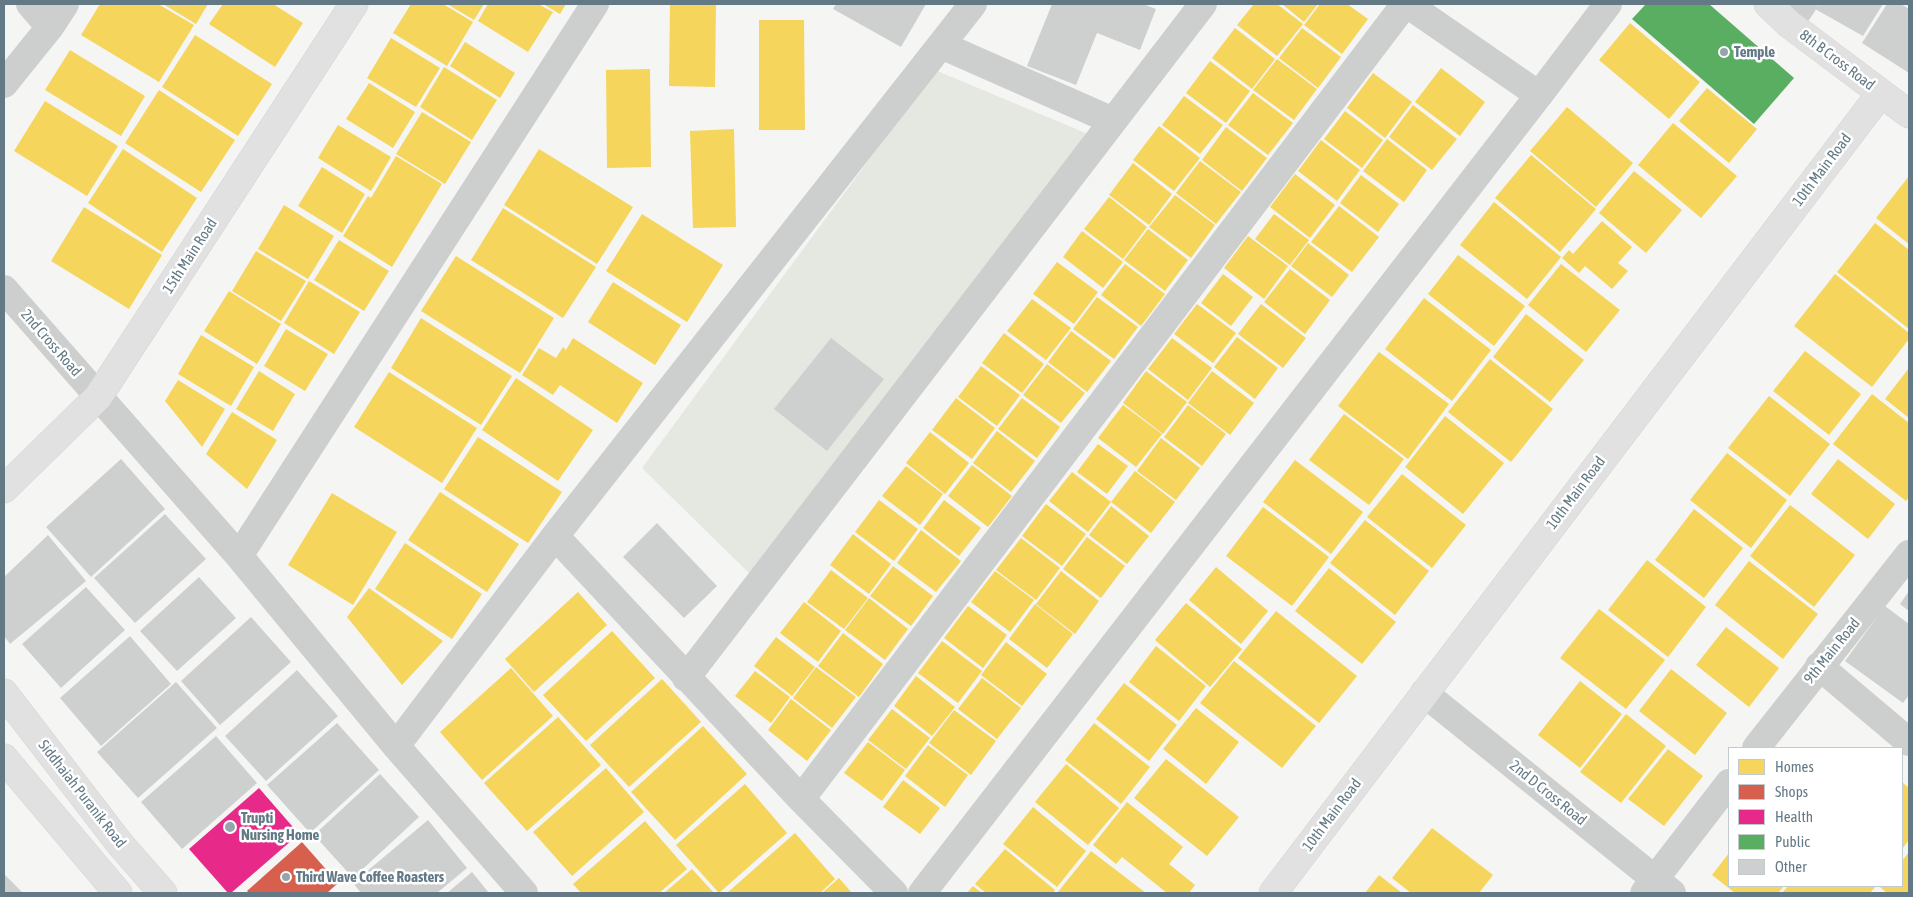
<!DOCTYPE html>
<style>
body{margin:0}
#map{position:relative;width:1913px;height:897px;overflow:hidden;background:#f5f5f3;font-family:"Asap Condensed",sans-serif}
canvas{display:block}
.frame{position:absolute;inset:0;border:5px solid #637a86;pointer-events:none}
.legend{position:absolute;left:1728px;top:747px;width:175px;height:140px;box-sizing:border-box;background:#fff;border:1px solid #c1cacf;margin:0;padding:6px 9px;list-style:none;font-size:15px;color:#637a86}
.legend li{display:flex;align-items:center;gap:10px;height:25px}
.legend b{width:25px;border:1px solid #c1cacf}
</style>
<div id="map">
<canvas width="1913" height="897"></canvas>
<div class="frame"></div>
<ul class="legend">
<li><b style="height:14px;background:#f6d55c"></b>Homes</li>
<li><b style="height:14px;background:#d6604d"></b>Shops</li>
<li><b style="height:14px;background:#e7298a"></b>Health</li>
<li><b style="height:14px;background:#5aae61"></b>Public</li>
<li><b style="height:14px;background:#ced0d0"></b>Other</li>
</ul>
</div>
<script>
const g = document.querySelector('canvas').getContext('2d');
g.lineJoin = 'round';
function paint(path, color) {
  g.fillStyle = color;
  g.fill(path, 'evenodd');
}
function strokePath(path, color, width, dash) {
  g.strokeStyle = color;
  g.lineWidth = width;
  g.lineCap = dash ? 'butt' : 'round';
  g.setLineDash(dash || []);
  g.stroke(path);
}
function label(font, color, halo, rows, align = 'center') {
  g.font = font + ' "Asap Condensed",sans-serif';
  g.lineWidth = 5;
  g.setLineDash([]);
  g.textBaseline = 'middle';
  g.strokeStyle = halo;
  g.fillStyle = color;
  for (const [text, x, y, turn = 0] of rows) {
    g.save();
    g.translate(x, y);
    g.rotate((+turn || 0) * Math.PI / 180);
    g.textAlign = isNaN(turn) ? turn : align;
    if (halo) g.strokeText(text, 0, 0);
    g.fillText(text, 0, 0);
    g.restore();
  }
}
const green = new Path2D(`
 M935 70 1088 134 754 578 642 468Z`);
const homes = new Path2D(`
 M100 4H158L194 25 159 82 81 35Z
 M163 4H208L196 24Z
 M223 4H273L303 23 275 67 209 24Z
 M411 4H443L473 22 447 66 393 33Z
 M447 4H484L474 20Z
 M488 4H538L553 12 528 52 478 21Z
 M543 4H566L560 14Z
 M670 4H716L715 87 669 86Z
 M1254 4H1277L1303 24 1277 56 1237 25Z
 M1282 4H1318L1304 22Z
 M1320 4H1347L1368 19 1342 54 1304 25Z
 M759 20H804L805 130H759Z
 M1630 23 1700 82 1669 119 1599 60Z
 M1235 28 1275 59 1252 89 1212 58Z
 M1302 28 1341 57 1318 88 1279 58Z
 M195 35 272 84 238 136 162 87Z
 M391 38 440 68 416 107 367 78Z
 M465 42 515 73 500 98 450 66Z
 M70 50 145 96 121 136 45 90Z
 M1277 59 1317 89 1294 120 1253 90Z
 M1210 61 1250 91 1226 123 1186 93Z
 M444 67 497 100 472 140 420 107Z
 M1441 68 1485 102 1460 136 1415 102Z
 M650 69 651 167 607 168 606 70Z
 M1373 73 1412 102 1385 138 1347 108Z
 M369 83 415 112 393 148 346 119Z
 M1707 88 1757 129 1729 163 1679 121Z
 M159 90 235 140 201 192 125 143Z
 M1253 93 1293 123 1268 155 1228 125Z
 M1184 96 1223 125 1200 154 1162 125Z
 M45 101 118 146 87 196 14 151Z
 M1413 105 1457 139 1432 170 1389 137Z
 M1567 107 1633 163 1596 207 1530 151Z
 M1345 111 1383 140 1362 168 1324 139Z
 M422 112 471 142 445 184 396 154Z
 M1673 123 1737 176 1701 218 1638 165Z
 M338 125 391 157 371 191 318 158Z
 M1159 126 1200 158 1174 191 1133 160Z
 M1226 127 1267 158 1242 191 1202 160Z
 M734 129 736 227 693 228 690 131Z
 M1387 139 1427 170 1404 202 1363 171Z
 M1321 140 1360 170 1337 201 1298 171Z
 M123 149 197 198 162 252 88 203Z
 M539 149 633 207 597 264 504 205Z
 M1531 155 1596 209 1560 252 1495 198Z
 M396 156 442 184 392 267 343 236 368 196 371 198Z
 M1200 161 1241 192 1216 224 1176 193Z
 M1133 163 1172 194 1149 225 1109 195Z
 M322 167 365 194 342 233 298 206Z
 M1634 171 1682 210 1646 253 1599 213Z
 M1295 174 1335 205 1310 238 1270 207Z
 M1361 175 1399 204 1378 232 1340 203Z
 M1909 176V244L1876 218Z
 M1175 195 1215 225 1191 258 1149 227Z
 M1109 197 1147 227 1123 259 1084 229Z
 M1494 202 1561 257 1527 299 1460 245Z
 M284 205 334 236 308 279 258 249Z
 M1339 206 1379 237 1352 272 1311 242Z
 M84 207 162 255 129 309 51 261Z
 M503 208 596 267 563 318 471 260Z
 M642 214 723 265 687 322 606 271Z
 M1274 214 1309 240 1290 265 1255 239Z
 M1602 221 1632 247 1618 263 1628 271 1612 289 1585 266 1579 273 1562 258 1569 250 1573 254Z
 M1875 223 1909 250V329L1837 272Z
 M1148 229 1188 260 1165 291 1124 260Z
 M1082 231 1123 262 1103 288 1063 257Z
 M1248 236 1288 266 1264 299 1224 268Z
 M339 240 389 271 364 311 314 280Z
 M1308 243 1349 275 1332 297 1291 266Z
 M256 251 306 281 281 321 232 291Z
 M1458 255 1525 306 1494 346 1428 294Z
 M456 256 554 318 520 373 421 311Z
 M1057 262 1098 292 1074 324 1033 294Z
 M1125 264 1165 294 1141 326 1101 295Z
 M1561 264 1620 310 1586 352 1528 305Z
 M1290 269 1330 300 1305 334 1264 302Z
 M1223 274 1253 297 1231 326 1201 303Z
 M1835 274 1909 333V339L1872 387 1794 326Z
 M309 281 360 312 334 354 284 323Z
 M613 282 681 325 655 365 588 322Z
 M229 291 281 324 257 364 204 331Z
 M1097 297 1138 327 1114 359 1073 329Z
 M1424 298 1491 350 1452 401 1385 349Z
 M1032 299 1071 328 1046 360 1007 331Z
 M1197 304 1236 333 1213 363 1174 334Z
 M1261 304 1306 338 1283 368 1238 334Z
 M1526 314 1584 360 1550 402 1493 357Z
 M421 318 512 376 481 425 391 368Z
 M286 329 328 354 305 391 264 366Z
 M1071 331 1111 361 1087 392 1048 362Z
 M1004 333 1044 364 1022 393 982 363Z
 M201 335 254 367 231 406 178 374Z
 M1237 337 1278 368 1255 399 1214 367Z
 M573 338 643 383 617 423 560 385 553 395 522 375 539 348 556 358 563 347 566 350Z
 M1172 338 1212 368 1188 400 1148 369Z
 M1805 351 1861 394 1829 435 1773 391Z
 M1379 352 1449 404 1408 459 1338 406Z
 M1490 359 1553 409 1511 462 1448 412Z
 M1047 364 1085 393 1061 423 1023 395Z
 M981 366 1020 395 997 426 958 397Z
 M1909 368V418L1885 399Z
 M259 371 295 394 273 431 236 409Z
 M1146 371 1187 402 1163 434 1123 403Z
 M1212 371 1254 403 1230 435 1188 403Z
 M389 372 477 428 442 483 354 427Z
 M516 378 593 430 558 481 482 430Z
 M178 380 225 409 202 447 165 401Z
 M1872 394 1909 423V497L1906 501 1833 444Z
 M1769 396 1830 444 1790 496 1728 448Z
 M956 398 995 428 972 459 932 430Z
 M1022 398 1060 427 1037 458 998 429Z
 M1123 405 1162 434 1136 467 1098 438Z
 M1188 405 1226 434 1202 466 1164 437Z
 M232 412 277 440 247 489 206 454Z
 M1344 414 1404 459 1369 505 1309 460Z
 M1445 416 1504 463 1463 514 1405 467Z
 M997 431 1035 461 1011 492 973 463Z
 M930 432 969 463 945 494 906 463Z
 M478 437 562 492 528 543 444 489Z
 M1161 438 1200 468 1176 500 1137 471Z
 M1098 444 1128 466 1107 494 1077 472Z
 M1727 453 1787 500 1751 548 1690 500Z
 M1838 459 1895 504 1868 539 1811 494Z
 M1295 460 1363 512 1331 554 1263 502Z
 M972 465 1012 496 988 527 948 496Z
 M906 466 943 494 920 525 882 496Z
 M1135 471 1175 502 1151 533 1111 502Z
 M1072 472 1111 502 1088 532 1049 501Z
 M1402 474 1466 525 1432 568 1367 517Z
 M440 492 519 544 487 592 408 540Z
 M332 493 397 532 353 605 288 565Z
 M879 500 918 529 894 561 855 532Z
 M944 500 981 528 959 556 923 528Z
 M1046 504 1086 534 1062 566 1022 536Z
 M1790 505 1855 555 1814 607 1750 556Z
 M1111 506 1149 536 1127 564 1089 535Z
 M1263 507 1329 557 1292 606 1226 556Z
 M1694 509 1743 548 1704 598 1655 560Z
 M1365 520 1429 571 1395 615 1330 563Z
 M921 530 961 561 936 592 897 563Z
 M853 534 891 564 869 594 830 565Z
 M1087 537 1125 566 1101 598 1063 569Z
 M1021 538 1060 568 1036 600 996 570Z
 M405 543 482 594 452 639 375 589Z
 M1647 560 1706 607 1668 657 1608 610Z
 M1749 561 1818 614 1783 659 1715 605Z
 M893 566 933 596 911 626 870 596Z
 M1216 567 1268 611 1241 644 1189 600Z
 M1329 568 1396 622 1362 664 1295 611Z
 M831 570 868 598 844 629 807 602Z
 M995 571 1034 600 1010 632 971 602Z
 M1061 571 1099 601 1075 634 1036 604Z
 M369 588 443 641 402 685 347 617Z
 M578 592 607 625 534 692 505 659Z
 M869 598 908 629 885 660 845 630Z
 M804 602 841 631 818 662 780 633Z
 M1186 603 1242 649 1210 687 1155 640Z
 M1035 604 1073 634 1047 668 1009 639Z
 M968 606 1007 635 983 668 944 638Z
 M1599 609 1665 660 1626 709 1560 658Z
 M1276 611 1357 676 1319 723 1238 658Z
 M1726 627 1779 668 1749 707 1696 665Z
 M612 631 655 678 586 741 543 695Z
 M843 633 883 664 859 697 818 666Z
 M776 637 815 667 792 696 754 666Z
 M942 641 982 671 958 703 918 673Z
 M1006 642 1047 674 1022 706 981 675Z
 M1156 646 1206 686 1179 721 1129 682Z
 M1234 661 1316 726 1282 768 1200 703Z
 M816 667 856 697 832 728 793 698Z
 M511 668 553 716 482 780 440 732Z
 M1671 669 1727 713 1695 755 1639 711Z
 M755 671 790 697 771 723 735 696Z
 M916 676 955 707 932 736 894 706Z
 M982 678 1021 708 997 739 958 709Z
 M662 679 701 722 629 787 590 745Z
 M1580 681 1622 714 1580 768 1538 735Z
 M1124 683 1177 725 1149 761 1096 719Z
 M791 699 831 730 807 761 768 730Z
 M1196 708 1239 742 1206 784 1163 749Z
 M892 709 930 738 906 769 868 740Z
 M954 710 996 741 971 775 929 743Z
 M1626 714 1666 746 1621 803 1580 772Z
 M558 717 601 765 527 831 484 783Z
 M1094 723 1150 767 1121 804 1065 760Z
 M703 726 747 774 675 840 631 792Z
 M868 742 905 770 882 801 844 773Z
 M928 745 968 775 945 807 905 776Z
 M1668 749 1703 776 1664 826 1628 799Z
 M1166 759 1239 817 1207 856 1134 798Z
 M1066 764 1119 808 1088 845 1035 802Z
 M606 768 644 812 572 876 533 832Z
 M903 780 940 808 920 834 883 807Z
 M1902 782 1909 788V840L1902 849Z
 M745 784 787 833 719 893 676 845Z
 M1127 802 1183 847 1169 864 1195 885 1189 893H1167L1122 857 1116 864 1093 845Z
 M1033 807 1086 851 1057 887 1003 844Z
 M645 821 687 869 659 893H581L573 884Z
 M1432 828 1493 875 1479 893H1411L1392 878Z
 M795 833 835 879 820 893H727Z
 M1005 849 1055 890 1053 893H986L975 884Z
 M1091 851 1146 893H1057Z
 M1909 852V893H1887L1880 887 1882 886H1902V861Z
 M1729 853V886H1784L1778 893H1735L1712 875Z
 M692 869 714 893H664Z
 M1379 875 1402 893H1365Z
 M839 878 852 893H822Z
 M973 886 982 893H967Z
 M1788 886H1876L1870 893H1782Z`);
const shops = new Path2D(`
 M302 842 338 883 327 893H249L247 891Z`);
const health = new Path2D(`
 M259 788 299 834 231 893H228L189 849Z`);
const public = new Path2D(`
 M1646 4H1709L1794 78 1754 124 1632 19Z`);
const building = new Path2D(`
 M836 4H926L901 47 833 9Z
 M1052 4H1143L1156 9 1140 50 1097 33 1076 85 1027 66Z
 M1818 4H1883L1863 36 1815 9Z
 M1887 4H1901L1909 9V73L1862 43Z
 M831 338 884 379 827 451 774 409Z
 M121 459 165 509 91 577 46 527Z
 M165 514 206 559 135 623 94 578Z
 M657 523 717 586 684 618 623 557Z
 M48 535 86 581 10 644 4 636V577Z
 M199 577 236 618 177 671 140 631Z
 M86 587 125 630 61 688 22 644Z
 M1909 591V611L1900 604Z
 M1885 606 1909 624V695L1903 703 1845 661Z
 M251 617 291 662 220 725 181 681Z
 M130 636 171 684 101 746 60 698Z
 M297 670 338 716 266 781 225 736Z
 M176 682 217 728 138 798 97 752Z
 M337 723 379 770 310 833 267 785Z
 M216 736 257 783 182 849 141 802Z
 M380 774 419 817 353 878 314 835Z
 M428 820 467 868 437 893H361L353 883Z
 M472 872 489 893H447Z
 M4 874 23 893H4Z`);
const street = new Path2D(`
 M30 4 50 27
 M1789 24 1803 4
 M941 45 1113 121
 M4 84 50 27 65 4
 M1539 95 1608 4
 M4 289 239 556 396 746 524 893
 M555 536 801 799 894 893
 M239 556 595 4
 M1819 666 1909 742
 M686 678 1203 4
 M1424 693 1672 893
 M396 746 555 536 973 4
 M1756 748 1909 554
 M801 799 1405 4
 M922 893 1539 95 1407 4
 M1644 893 1729 783`);
const secondary = new Path2D(`
 M1768 4 1789 24 1909 114
 M4 489 98 397 354 4
 M4 693 120 844 163 893
 M4 758 118 893
 M1273 893 1881 93`);
const markers = [
 [1724,52,5,"#96a5ac"],
 [230,827,6,"#96a5ac"],
 [286,877,5,"#96a5ac"]
];
const poiNames = [
 ["Temple",1734,52],
 ["Trupti",241,818],
 ["Nursing Home",241,835],
 ["Third Wave Coffee Roasters",296,877]
];
const streetNames = [
 ["8th B Cross Road",1837,60,37],
 ["10th Main Road",1822,170,-53],
 ["15th Main Road",190,256,-57],
 ["2nd Cross Road",51,343,49],
 ["10th Main Road",1576,493,-53],
 ["9th Main Road",1832,651,-51],
 ["2nd D Cross Road",1548,793,39],
 ["Siddhaiah Puranik Road",82,794,52],
 ["10th Main Road",1332,815,-53]
];
paint(green, '#e5e8e1');
paint(homes, '#f6d55c');
paint(shops, '#d6604d');
paint(health, '#e7298a');
paint(public, '#5aae61');
paint(building, '#ced0d0');
strokePath(secondary, '#d1d3d3', 29);
strokePath(street, '#cdcece', 28);
strokePath(secondary, '#e1e1e1', 28);
for (const [x, y, r, color] of markers) {
  const dot = new Path2D();
  dot.arc(x, y, r, 0, 2 * Math.PI);
  g.fillStyle = color;
  g.fill(dot);
  strokePath(dot, '#fff', 2);
}
label('bold 15px', '#637a86', '#fff', poiNames, 'left');
label('15px', '#637a86', '#fff', streetNames);
</script>
